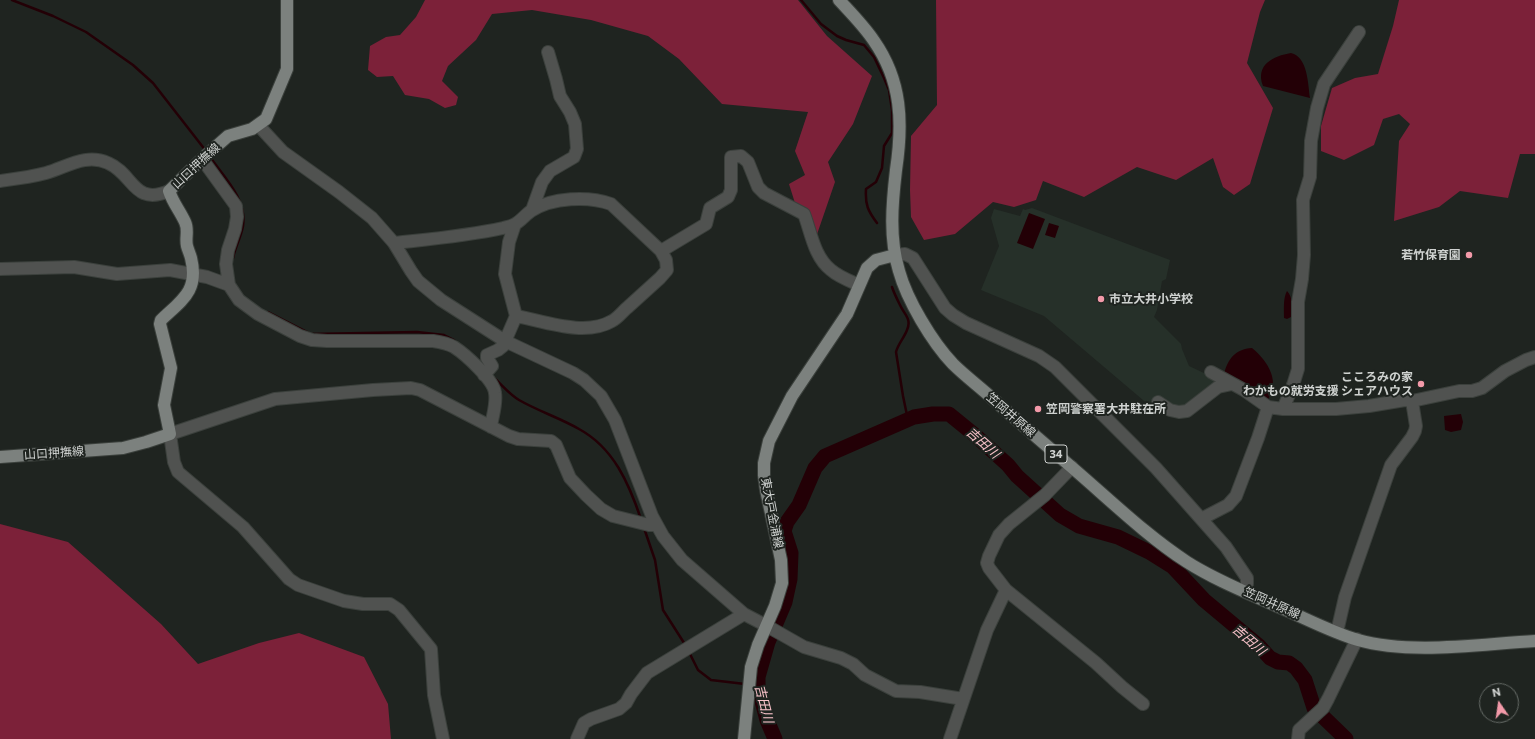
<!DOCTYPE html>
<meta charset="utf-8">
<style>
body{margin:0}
#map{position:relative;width:1535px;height:739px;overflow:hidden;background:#1f2420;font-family:Commissioner,sans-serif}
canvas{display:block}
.north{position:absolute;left:1479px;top:683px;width:40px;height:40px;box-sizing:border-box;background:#1f2420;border:1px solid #656a66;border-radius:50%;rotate:347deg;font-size:11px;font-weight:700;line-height:16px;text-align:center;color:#cfd2d0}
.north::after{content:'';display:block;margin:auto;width:14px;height:18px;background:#f39aa9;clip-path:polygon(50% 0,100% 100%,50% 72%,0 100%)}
</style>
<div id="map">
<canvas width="1535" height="739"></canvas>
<div class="north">N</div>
</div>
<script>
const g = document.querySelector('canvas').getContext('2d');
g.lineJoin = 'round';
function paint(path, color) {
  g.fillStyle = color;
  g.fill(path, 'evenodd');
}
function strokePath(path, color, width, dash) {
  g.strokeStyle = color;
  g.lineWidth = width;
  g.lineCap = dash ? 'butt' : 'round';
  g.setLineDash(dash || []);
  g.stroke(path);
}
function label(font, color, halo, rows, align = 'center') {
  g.font = font + ' Commissioner,"Noto Sans JP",sans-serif';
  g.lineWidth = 4;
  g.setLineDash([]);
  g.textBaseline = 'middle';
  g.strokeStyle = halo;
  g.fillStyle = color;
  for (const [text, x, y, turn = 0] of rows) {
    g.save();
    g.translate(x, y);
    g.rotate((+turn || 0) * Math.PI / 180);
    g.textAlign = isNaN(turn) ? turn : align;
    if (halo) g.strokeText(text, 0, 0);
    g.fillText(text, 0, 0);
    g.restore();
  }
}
const built = new Path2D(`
 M1032 208 1170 260 1166 279 1162 281 1157 310 1154 317 1181 344 1182 349 1189 366 1221 381 1179 409 1158 398 1150 406 1044 316 981 290 999 246 991 218 994 209 1020 216 1023 209 1025 210Z`);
const green = new Path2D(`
 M425 0H798L827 36 872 76 853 124 828 162 835 182 814 243 805 235 789 184 805 175 795 151 808 112 722 104 679 59 648 36 591 20 532 10 492 14 476 40 448 66 442 81 458 97 456 105 445 108 429 99 405 95 393 76 377 77 368 70 370 46 386 37 400 35 416 17Z
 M936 0H1265L1260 12 1247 63 1273 108 1250 184 1234 195 1223 187 1213 158 1176 180 1137 167 1084 197 1043 181 1036 200 1014 207 993 202 955 234 924 240 911 217 910 190 911 136 937 105Z
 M1399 0H1535V154H1520L1508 198 1460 191 1439 207 1394 221 1399 141 1410 124 1399 114 1383 119 1374 145 1344 160 1321 151V126L1332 88 1355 78 1378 74 1393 26Z
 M0 524 68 542 161 624 198 664 259 643 299 633 364 657 388 704 391 739H0Z`);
const water = new Path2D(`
 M1291 53C1308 57 1308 84 1310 98L1263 86C1255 65 1273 56 1291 53Z
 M1029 213 1045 219 1033 249 1017 243Z
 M1049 223 1059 226 1055 238 1045 235Z
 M1287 291C1293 297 1293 309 1291 317L1287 319 1284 318C1284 309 1283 298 1287 291Z
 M1252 348C1268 361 1282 383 1266 402L1224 374C1228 359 1235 349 1252 348Z
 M1461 414 1463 422 1461 430 1451 432 1445 430 1444 416Z`);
const stream = new Path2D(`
 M12 0 53 16 86 32 133 65 153 83 206 151
 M801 0 821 24 837 36 846 40 864 45 874 57 884 78 889 90 892 110V133L884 146 882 168 876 182 866 189C865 205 868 211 877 223
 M210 157C224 177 247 199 243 226 241 237 235 248 233 258
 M892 287C894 293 897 299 900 305 904 314 912 319 907 330 904 338 898 344 896 352L903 396 908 420
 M268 312 311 334 417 332 444 335 454 340
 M494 378C502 385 510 395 519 400 538 411 560 418 579 429 614 448 629 484 641 519
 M644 528 655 560 663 610 686 646
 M689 652 698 670 711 680 745 684
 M752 685 758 686`);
const river = new Path2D(`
 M775 739 767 720 758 686V677L768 642 785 602 790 579 791 553 784 531 787 522 799 505 815 468 825 456 914 417 933 414H949L976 436 1008 465 1017 476 1060 515 1079 526 1118 537 1149 552 1173 567 1204 600 1259 646 1270 658 1278 662 1289 663 1296 668 1305 680 1314 708 1346 739`);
const minor = new Path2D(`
 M259 126 283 152 339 192 372 218 394 243 411 271 418 281 441 300 505 341 573 373 584 380 601 396 615 420 652 516 663 536 682 560 744 614 767 626 804 647 841 658 853 664 865 675 896 691 920 692 963 699
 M202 159 236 206 237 217 235 229 228 250 226 264 229 285 239 300 258 314 300 336 312 340 327 341H433C440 342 447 343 454 347 465 354 494 380 495 393 497 404 492 417 491 427
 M0 181C15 179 31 177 46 173 67 167 86 153 108 163 134 174 133 206 169 191
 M532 210 542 182 550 171 574 157 577 149 575 124 570 112 560 96 556 79 548 52
 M394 243C431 239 467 236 503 228 507 227 512 226 515 224 521 221 526 214 531 211 552 197 589 196 611 204L661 251 666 260 667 270 660 278C649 288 639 297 628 307 623 311 618 318 612 321 585 337 544 321 516 316
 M661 251 706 224 710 208 728 197 731 190V157L741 156 748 162 758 187 764 193 804 214C811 232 814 257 831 270 839 277 850 281 859 285
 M895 255 905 254 913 258 945 308 953 315 966 323 1039 356 1055 367 1156 468 1226 547 1247 578V584L1244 591
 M0 269 74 267 117 274 170 270 207 277 229 285
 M1211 372 1244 390 1268 407 1283 409H1336L1369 406 1405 400 1412 401 1459 391H1472L1482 388 1505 371 1526 360 1535 357
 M484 375 492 366 487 358V355L498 350 503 346 516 316 505 274 509 242 515 224
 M1158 402 1170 410 1179 412 1187 411 1218 387 1232 384
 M1283 409 1293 385 1298 369V302L1302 279 1304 255 1303 200 1310 177 1311 141 1317 108 1324 84 1359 32
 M1072 467 1045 495 1009 524 999 535 989 556 987 563 989 568 1006 590 1096 663 1122 687 1143 704
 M1201 519 1228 505 1236 496 1258 438 1268 407
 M1337 632 1345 597 1391 465 1412 437 1415 431 1416 426 1412 401
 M443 739 434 695 431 649 399 610 390 604H363L344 601 298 585 289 579 243 527 178 472 174 462 170 434 275 399 373 390 411 388 420 390 509 436 518 439 551 441 556 445 570 478 586 495 601 509 613 516 649 525H656
 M577 739 584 723 591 719 619 709 626 703 631 694 647 673 744 614
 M950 739 987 630 1006 590
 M1298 739 1299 730 1323 708 1328 699 1357 639`);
const major = new Path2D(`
 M839 0C851 13 864 26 874 41 902 81 903 123 896 170 892 204 889 238 899 271 907 300 932 342 953 364 965 376 980 387 993 399 1020 423 1047 446 1075 470 1111 501 1147 536 1187 562 1215 580 1248 593 1279 607 1305 618 1331 632 1358 640 1411 655 1480 644 1535 641
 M0 457 123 448 146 442 170 434 164 405 171 368 160 324 161 320C182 300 199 291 191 258 190 254 188 250 187 246 185 238 189 230 185 222 180 211 173 203 169 191L202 159 228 136 252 129 266 119 287 69V0
 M744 739 751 667 758 645 775 606 782 583 781 560 766 490 764 475V463L769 441 792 396 847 314 867 268 876 260 895 255`);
const markers = [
 [1469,255,4,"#f39aa9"],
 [1101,299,4,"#f39aa9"],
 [1421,384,4,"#f39aa9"],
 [1038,409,4,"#f39aa9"]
];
const shields = [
 [1056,454,22]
];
const shieldNames = [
 ["34",1056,454]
];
const streetNames = [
 ["山口押撫線",196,166,-43],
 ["笠岡井原線",1011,415,41],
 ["山口押撫線",54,453,-4],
 ["東大戸金浦線",772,513,79],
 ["笠岡井原線",1272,603,24]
];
const poiNames = [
 ["若竹保育園",1461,255],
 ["市立大井小学校",1109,299,"left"],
 ["こころみの家",1413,377],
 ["わかもの就労支援 シェアハウス",1413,391],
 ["笠岡警察署大井駐在所",1046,409,"left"]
];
const waterNames = [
 ["吉田川",983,443,42],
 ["吉田川",1249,640,41],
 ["吉田川",764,704,76]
];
paint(built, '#263029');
paint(green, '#7c2139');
paint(water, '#230006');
strokePath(stream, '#230006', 2.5);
strokePath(river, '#230006', 15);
strokePath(minor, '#3b403c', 14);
strokePath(major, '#3b403c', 14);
strokePath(minor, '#505250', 12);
strokePath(major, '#7c817e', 12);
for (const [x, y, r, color] of markers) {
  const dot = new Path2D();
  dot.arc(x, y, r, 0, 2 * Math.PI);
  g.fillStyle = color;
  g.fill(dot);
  strokePath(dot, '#1f2420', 1.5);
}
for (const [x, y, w] of shields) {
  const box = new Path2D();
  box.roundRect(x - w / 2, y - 9, w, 18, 3);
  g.fillStyle = '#1f2420';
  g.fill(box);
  strokePath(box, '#cfd2d0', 1);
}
label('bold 11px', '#cfd2d0', null, shieldNames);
label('12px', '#cfd2d0', '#1f2420', streetNames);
label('bold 12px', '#cfd2d0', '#1f2420', poiNames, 'right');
label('italic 13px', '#f9c3ca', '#1f2420', waterNames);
</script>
